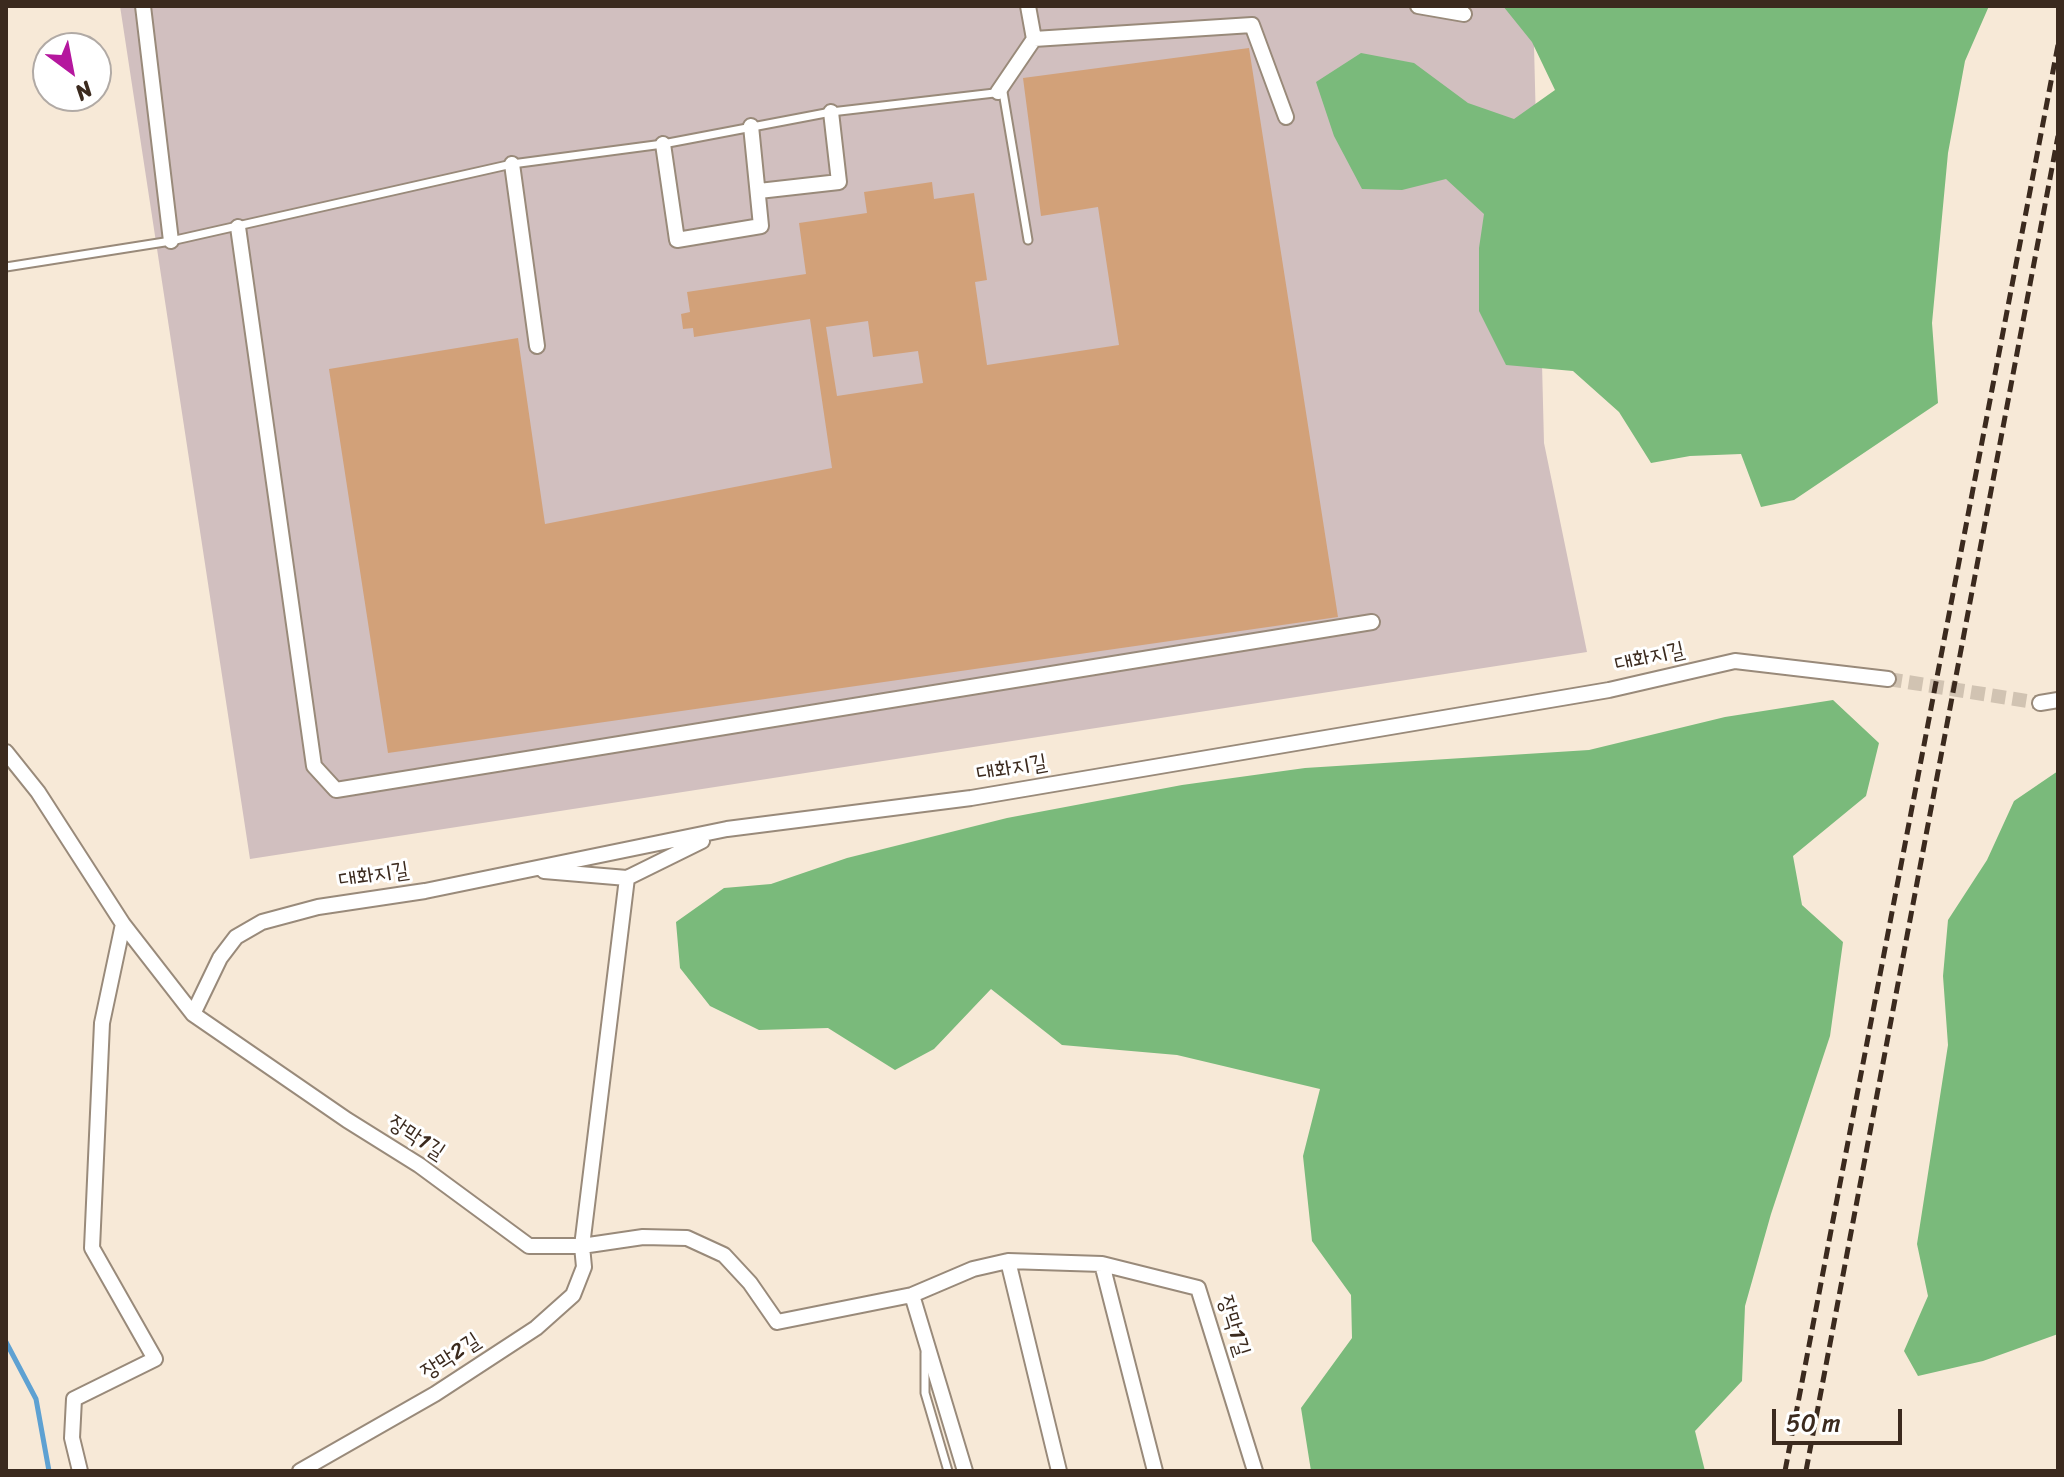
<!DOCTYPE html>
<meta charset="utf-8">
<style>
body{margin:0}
#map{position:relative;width:2064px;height:1477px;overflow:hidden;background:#f7e9d7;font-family:Sriracha,sans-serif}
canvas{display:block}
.frame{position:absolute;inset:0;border:8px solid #3b2a1e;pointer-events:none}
.north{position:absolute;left:32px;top:32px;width:80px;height:80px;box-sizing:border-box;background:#fff;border:2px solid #b1aaa5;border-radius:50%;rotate:148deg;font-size:22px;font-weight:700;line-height:32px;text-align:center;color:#3b2a1e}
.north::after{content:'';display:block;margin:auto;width:28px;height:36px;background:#b5179e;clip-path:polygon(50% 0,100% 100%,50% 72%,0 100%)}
.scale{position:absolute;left:1772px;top:1409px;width:130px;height:36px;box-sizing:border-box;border:4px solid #3b2a1e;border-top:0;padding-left:10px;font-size:24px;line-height:28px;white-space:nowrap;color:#3b2a1e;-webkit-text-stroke:6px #fff;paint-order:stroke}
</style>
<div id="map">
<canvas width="2064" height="1477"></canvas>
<div class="frame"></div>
<div class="north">N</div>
<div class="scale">50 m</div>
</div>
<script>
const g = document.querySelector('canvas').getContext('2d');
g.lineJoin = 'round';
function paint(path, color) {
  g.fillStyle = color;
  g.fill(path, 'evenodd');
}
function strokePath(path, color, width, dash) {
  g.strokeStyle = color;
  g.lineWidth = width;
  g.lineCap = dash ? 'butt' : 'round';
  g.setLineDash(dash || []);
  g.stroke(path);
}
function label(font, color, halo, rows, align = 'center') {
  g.font = font + ' Sriracha,"Poor Story",sans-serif';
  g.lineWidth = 6;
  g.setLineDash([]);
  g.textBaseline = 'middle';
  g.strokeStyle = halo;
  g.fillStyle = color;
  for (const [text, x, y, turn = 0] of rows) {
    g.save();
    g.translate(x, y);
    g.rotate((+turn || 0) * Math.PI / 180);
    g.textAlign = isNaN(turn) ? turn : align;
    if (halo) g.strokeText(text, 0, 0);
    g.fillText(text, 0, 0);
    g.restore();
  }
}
const industrial = new Path2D(`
 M120 6H1533L1544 443 1587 652 250 859Z`);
const forest = new Path2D(`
 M1503 6H1989L1965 61 1948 153 1932 323 1938 403 1794 500 1761 507 1741 454 1690 456 1651 463 1619 412 1573 371 1506 365 1479 311V248L1484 214 1446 179 1402 190 1362 189 1334 136 1316 82 1361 53 1414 63 1468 103 1514 119 1555 90 1532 42Z
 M1833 700 1879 743 1866 796 1793 856 1802 905 1843 942 1830 1036 1771 1214 1745 1306 1742 1381 1695 1431 1705 1471H1311L1301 1408 1352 1338 1351 1295 1312 1241 1303 1156 1320 1089 1177 1055 1062 1045 991 989 934 1049 895 1070 828 1028 759 1030 710 1006 680 968 676 922 724 888 771 884 847 858 1007 818 1182 785 1305 768 1589 750 1725 717Z
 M2058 771V1334L1983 1361 1918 1376 1904 1351 1928 1296 1917 1244 1948 1045 1943 976 1948 920 1987 860 2014 801Z`);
const stream = new Path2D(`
 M6 1342 36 1399 49 1471`);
const building = new Path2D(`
 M1249 48 1338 617 388 753 329 369 518 338 545 524 832 468 810 319 694 337 693 328 683 329 681 314 690 312 687 292 806 274 799 223 867 213 864 192 932 182 934 199 974 193 987 280 975 282 987 365 1119 345 1098 207 1041 216 1023 78ZM868 321 873 357 918 351 923 383 837 396 826 327Z`);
const streetTunnel = new Path2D(`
 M1888 679 2040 703`);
const lane = new Path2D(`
 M6 267 171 241 512 164 663 144 831 112 1003 92 1028 240
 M925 1353V1393L948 1471`);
const street = new Path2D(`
 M143 6 171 241
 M1028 6 1034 39
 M1418 6 1464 14
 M998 92 1034 39 1252 25 1286 117
 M663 144 677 240 761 226 751 126
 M512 164 537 346
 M759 191 839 182 831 112
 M238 227 314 766 336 790 1372 622
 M2040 703 2058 700
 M6 752 38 792 123 924 193 1014 347 1120 419 1165 529 1246H582L643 1237 687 1238 724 1255 750 1283 777 1322 912 1295 973 1269 1008 1261 1102 1264 1198 1288 1255 1471
 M544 871 627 878 702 841
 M193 1014 220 958 236 937 262 922 318 907 425 891 727 829 971 798 1609 690 1735 661 1888 679
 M1008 1261 1059 1471
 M1102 1264 1155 1471
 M912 1295 965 1471
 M80 1471 72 1438 74 1399 155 1359 92 1248 102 1023 123 924
 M300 1471 435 1394 536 1328 573 1295 584 1267 582 1246 627 878`);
const rail = new Path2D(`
 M1785 1471 2058 45
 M1806 1471 2058 136`);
const streetNames = [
 ["대화지길",1650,658,-13],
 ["대화지길",1012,769,-10],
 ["대화지길",374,876,-9],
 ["장막1길",416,1138,33],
 ["장막1길",1233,1326,73],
 ["장막2길",451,1357,-33]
];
paint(industrial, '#d1bfbf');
paint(forest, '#7aba7b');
strokePath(stream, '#5ea1d2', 5);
paint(building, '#d2a179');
strokePath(streetTunnel, '#d1c3b2', 14, [14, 7]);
strokePath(lane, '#998a7a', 11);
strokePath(street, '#998a7a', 18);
strokePath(lane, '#fff', 7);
strokePath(street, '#fff', 14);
strokePath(rail, '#3b2a1e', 5, [12, 6]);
label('22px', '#3b2a1e', '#fff', streetNames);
</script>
